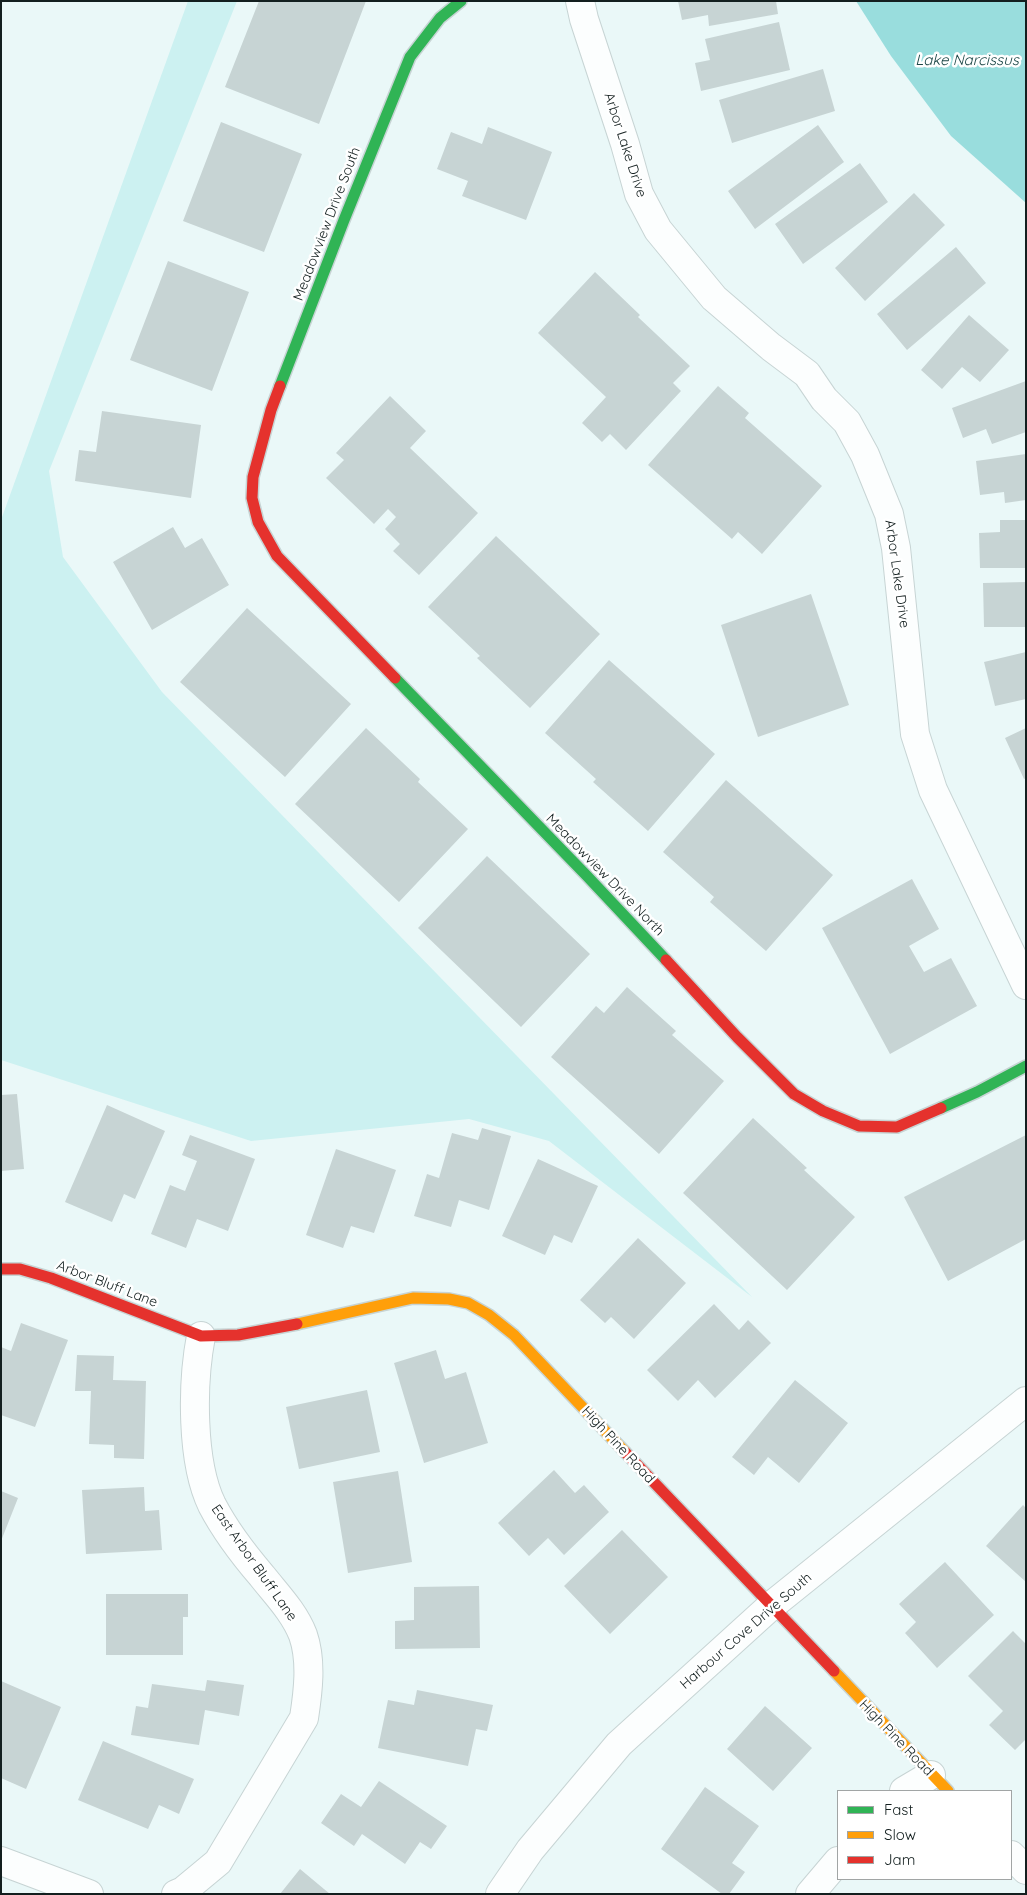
<!DOCTYPE html>
<style>
body{margin:0}
#map{position:relative;width:1027px;height:1895px;overflow:hidden;background:#eaf8f8;font-family:Quicksand,sans-serif}
canvas{display:block}
.frame{position:absolute;inset:0;border:2px solid #131f1f;pointer-events:none}
.legend{position:absolute;left:837px;top:1790px;width:175px;height:90px;box-sizing:border-box;background:#fff;border:1px solid #a1a5a5;margin:0;padding:6px 9px;list-style:none;font-size:15px;color:#131f1f}
.legend li{display:flex;align-items:center;gap:10px;height:25px}
.legend b{width:25px;border:1px solid #a1a5a5}
</style>
<div id="map">
<canvas width="1027" height="1895"></canvas>
<div class="frame"></div>
<ul class="legend">
<li><b style="height:6px;background:#30b455"></b>Fast</li>
<li><b style="height:6px;background:#ff9f0a"></b>Slow</li>
<li><b style="height:6px;background:#e5322d"></b>Jam</li>
</ul>
</div>
<script>
const g = document.querySelector('canvas').getContext('2d');
g.lineJoin = 'round';
function paint(path, color) {
  g.fillStyle = color;
  g.fill(path, 'evenodd');
}
function strokePath(path, color, width, dash) {
  g.strokeStyle = color;
  g.lineWidth = width;
  g.lineCap = dash ? 'butt' : 'round';
  g.setLineDash(dash || []);
  g.stroke(path);
}
function label(font, color, halo, rows, align = 'center') {
  g.font = font + ' Quicksand,sans-serif';
  g.lineWidth = 5;
  g.setLineDash([]);
  g.textBaseline = 'middle';
  g.strokeStyle = halo;
  g.fillStyle = color;
  for (const [text, x, y, turn = 0] of rows) {
    g.save();
    g.translate(x, y);
    g.rotate((+turn || 0) * Math.PI / 180);
    g.textAlign = isNaN(turn) ? turn : align;
    if (halo) g.strokeText(text, 0, 0);
    g.fillText(text, 0, 0);
    g.restore();
  }
}
const green = new Path2D(`
 M188 1H237L49 471 63 557 162 692 752 1297 549 1141 469 1119 251 1141 1 1060V520Z`);
const water = new Path2D(`
 M856 1H1026V203L951 136 891 56Z`);
const building = new Path2D(`
 M259 1H366L319 124 225 87Z
 M678 1H776L778 14 709 26 708 15 682 20Z
 M779 22 790 70 701 91 695 63 710 60 705 39Z
 M823 69 835 111 732 143 719 100Z
 M221 122 302 154 264 252 183 221Z
 M818 125 844 162 755 229 728 191Z
 M488 127 552 152 526 220 462 196 468 181 437 169 451 132 482 144Z
 M860 163 888 202 803 264 775 224Z
 M914 193 945 225 865 301 835 268Z
 M956 247 986 283 907 350 877 314Z
 M168 261 249 292 212 391 130 360Z
 M595 272 640 315 638 317 690 366 673 383 681 391 626 450 610 434 602 442 582 423 606 397 538 333Z
 M969 315 1009 350 980 382 962 367 942 389 921 370Z
 M1026 381V432L992 444 986 429 963 438 952 408Z
 M718 386 749 413 745 418 822 486 762 554 738 532 732 539 648 465Z
 M390 396 426 431 410 448 478 513 419 575 393 551 400 544 385 529 396 517 388 509 374 524 326 478 344 460 336 453Z
 M102 411 201 425 191 498 75 481 79 450 96 452Z
 M1026 454V500L1005 503 1004 492 980 495 976 461Z
 M1000 520H1026V568H980L979 533 1000 532Z
 M173 527 185 548 202 538 229 585 152 630 113 562Z
 M496 536 600 634 530 708 477 658 480 656 428 607Z
 M1026 582V627H984L983 583Z
 M811 594 849 705 758 737 721 625Z
 M247 608 351 704 285 777 180 682Z
 M1026 652V699L995 706 984 662Z
 M609 660 715 754 648 831 593 782 596 779 545 733Z
 M366 728 420 779 418 782 468 829 399 902 295 804Z
 M1026 728V778L1024 779 1005 738Z
 M726 780 833 875 766 951 710 902 714 897 663 852Z
 M487 856 590 954 521 1027 418 928Z
 M912 879 939 929 909 946 924 972 951 958 977 1006 890 1054 822 928Z
 M627 987 676 1031 672 1035 724 1081 659 1154 551 1057 596 1006 604 1013Z
 M17 1094 24 1169 1 1171V1095Z
 M107 1105 165 1131 135 1199 124 1194 112 1222 65 1202Z
 M753 1118 807 1168 804 1170 855 1217 787 1290 683 1193Z
 M482 1128 511 1136 489 1210 459 1200 451 1227 414 1216 427 1174 439 1178 452 1133 478 1140Z
 M190 1135 255 1159 228 1231 197 1219 186 1248 151 1234 170 1185 185 1191 197 1161 182 1155Z
 M1026 1135V1239L948 1281 904 1197Z
 M336 1149 396 1170 374 1233 351 1226 343 1248 306 1235Z
 M538 1159 598 1186 572 1243 554 1235 545 1255 502 1236Z
 M638 1238 686 1283 634 1339 611 1317 605 1323 580 1300Z
 M714 1304 739 1330 748 1320 771 1343 715 1398 698 1380 678 1401 647 1370Z
 M21 1323 68 1340 35 1427 1 1415V1347L11 1351Z
 M436 1350 445 1379 466 1372 488 1443 424 1463 394 1363Z
 M77 1355 114 1356 113 1380 146 1381 144 1459 114 1458V1445L89 1444 91 1391H75Z
 M795 1380 848 1423 799 1483 768 1457 754 1475 732 1457Z
 M367 1390 380 1452 299 1469 286 1407Z
 M554 1470 575 1493 584 1485 609 1512 564 1555 548 1538 529 1556 498 1523Z
 M398 1471 412 1562 348 1573 333 1482Z
 M144 1487 145 1511 159 1510 162 1550 86 1554 82 1490Z
 M1 1491 18 1498 1 1541Z
 M1023 1505 1026 1508V1582L986 1546Z
 M622 1530 668 1577 610 1634 564 1586Z
 M945 1562 994 1615 937 1668 905 1633 916 1622 899 1604Z
 M479 1586 480 1648 395 1649V1621L414 1620V1587Z
 M106 1594H188V1617H183V1655H106Z
 M1013 1631 1026 1644V1739L1015 1750 989 1725 1003 1711 968 1676Z
 M207 1680 244 1685 239 1716 205 1710 199 1745 131 1735 136 1706 148 1708 152 1684 205 1691Z
 M1 1681 61 1707 26 1789 1 1778Z
 M417 1690 493 1705 487 1731 476 1729 468 1766 378 1748 388 1700 414 1705Z
 M765 1706 812 1748 773 1791 727 1749Z
 M103 1741 194 1779 179 1814 159 1805 148 1829 78 1800Z
 M379 1781 447 1826 431 1849 420 1842 405 1864 362 1834 354 1846 321 1823 341 1794 361 1807Z
 M705 1787 759 1826 732 1863 745 1872 729 1894H722L661 1849Z
 M300 1869 330 1894H280Z`);
const street = new Path2D(`
 M580 1 584 19 625 144 639 194 658 230 714 298 771 347 807 374 824 399 847 422 865 455 889 514 896 548 915 734 933 790 1026 985
 M904 1791 931 1775
 M1011 1855 1026 1870
 M1 1861 89 1894
 M176 1894 183 1891 218 1862 304 1718C308 1692 312 1661 303 1635 294 1612 277 1595 262 1576 244 1555 225 1530 212 1505 191 1462 192 1383 201 1336
 M500 1894 530 1850 619 1744 771 1606 1026 1401
 M810 1894 838 1861`);
const fast = new Path2D(`
 M280 386 344 220 410 57 440 18 461 1
 M395 678 587 876 666 960
 M941 1108 977 1092 1026 1066`);
const slow = new Path2D(`
 M297 1324 413 1298 449 1299 468 1303 489 1315 514 1335 625 1452
 M834 1671 948 1791`);
const jam = new Path2D(`
 M280 386 271 410 253 477 252 498 258 522 277 556 395 678
 M666 960 737 1037 794 1094 823 1111 859 1126 897 1127 941 1108
 M1 1269H20L51 1278 201 1336 238 1335 297 1324
 M625 1452 834 1671`);
const streetNames = [
 ["Arbor Lake Drive",625,145,72],
 ["Meadowview Drive South",327,224,-69],
 ["Arbor Lake Drive",897,574,82],
 ["Meadowview Drive North",605,875,46],
 ["Arbor Bluff Lane",107,1284,21],
 ["High Pine Road",618,1445,47],
 ["East Arbor Bluff Lane",254,1563,55],
 ["Harbour Cove Drive South",746,1631,-41],
 ["High Pine Road",896,1738,46]
];
const waterNames = [
 ["Lake Narcissus",967,60]
];
paint(green, '#ccf1f1');
paint(water, '#9dd');
paint(building, '#c7d4d4');
strokePath(street, '#c7d4d4', 30);
strokePath(fast, '#c7d4d4', 14);
strokePath(slow, '#c7d4d4', 14);
strokePath(jam, '#c7d4d4', 14);
strokePath(street, '#fcfefe', 28);
strokePath(fast, '#30b455', 11);
strokePath(slow, '#ff9f0a', 11);
strokePath(jam, '#e5322d', 11);
label('14px', '#131f1f', '#fff', streetNames);
label('italic 15px', '#1c4747', '#fff', waterNames);
</script>
